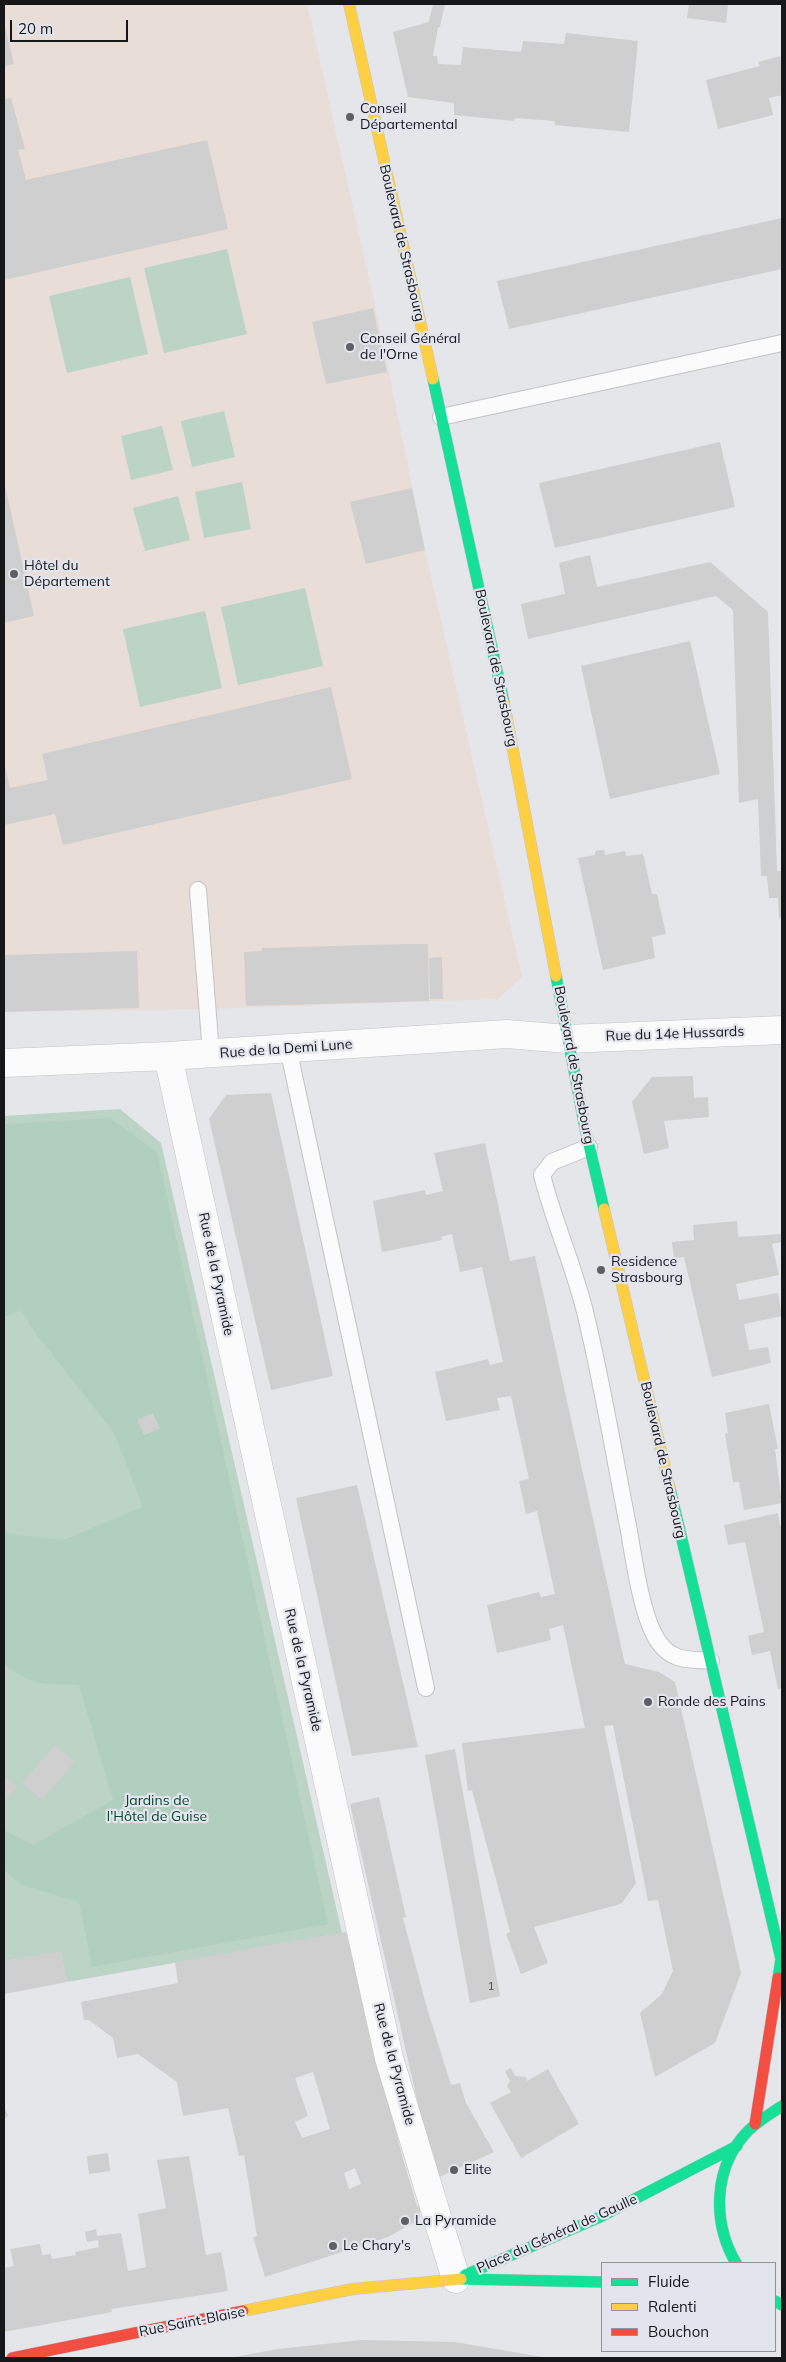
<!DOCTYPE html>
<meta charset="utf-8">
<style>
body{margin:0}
#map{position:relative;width:786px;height:2362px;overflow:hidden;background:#e5e6ea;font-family:Mulish,sans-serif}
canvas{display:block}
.frame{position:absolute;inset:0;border:5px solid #161719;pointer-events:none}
.legend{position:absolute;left:601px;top:2262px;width:175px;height:90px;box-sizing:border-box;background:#e2e5ed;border:1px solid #909398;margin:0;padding:6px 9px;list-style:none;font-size:15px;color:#161719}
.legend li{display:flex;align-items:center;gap:10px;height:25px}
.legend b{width:25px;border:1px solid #909398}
.scale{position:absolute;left:10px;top:20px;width:118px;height:22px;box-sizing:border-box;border:2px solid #161719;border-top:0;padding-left:6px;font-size:15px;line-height:18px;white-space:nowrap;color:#161719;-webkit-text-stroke:4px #e2e5ed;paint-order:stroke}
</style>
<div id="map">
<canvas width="786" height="2362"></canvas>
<div class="frame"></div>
<ul class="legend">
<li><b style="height:6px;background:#16e098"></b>Fluide</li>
<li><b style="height:6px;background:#ffcf43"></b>Ralenti</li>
<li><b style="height:6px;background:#f24e42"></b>Bouchon</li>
</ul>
<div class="scale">20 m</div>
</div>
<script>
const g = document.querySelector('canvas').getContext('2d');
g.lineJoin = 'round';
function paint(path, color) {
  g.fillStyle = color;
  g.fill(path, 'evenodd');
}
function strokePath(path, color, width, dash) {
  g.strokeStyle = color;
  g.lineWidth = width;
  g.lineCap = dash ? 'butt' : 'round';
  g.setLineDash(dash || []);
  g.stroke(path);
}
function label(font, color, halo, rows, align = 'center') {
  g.font = font + ' Mulish,sans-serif';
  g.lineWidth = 4.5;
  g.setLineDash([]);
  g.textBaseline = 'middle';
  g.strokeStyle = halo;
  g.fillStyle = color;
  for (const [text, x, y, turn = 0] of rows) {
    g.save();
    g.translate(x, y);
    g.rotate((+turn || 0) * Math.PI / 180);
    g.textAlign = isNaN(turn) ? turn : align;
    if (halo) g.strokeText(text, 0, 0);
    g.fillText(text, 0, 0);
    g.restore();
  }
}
const commercial = new Path2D(`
 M4 4H307L375 305 425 550 522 977 498 999 208 1009 4 1012Z`);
const green = new Path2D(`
 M227 249 247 334 164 353 144 268Z
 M130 277 148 354 67 373 49 296Z
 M224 411 235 457 192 467 181 421Z
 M162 426 173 470 131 480 121 436Z
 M242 482 251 529 204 538 195 492Z
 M178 496 190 540 145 551 133 508Z
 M305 588 323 666 238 685 221 607Z
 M205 611 222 688 140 707 123 629Z
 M120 1109 161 1143 342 1933 67 1982 61 1952 4 1961V1116Z`);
const forest = new Path2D(`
 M110 1118 157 1152 328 1924 92 1967 79 1902 22 1885 4 1870V1830L33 1845 113 1800 79 1685C50 1685 26 1685 4 1663V1528L8 1534 63 1540 143 1507 114 1433 33 1330 21 1310 4 1317V1124Z`);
const building = new Path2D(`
 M433 4H445L440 27H438L433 56H437L438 64 461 65 463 47 521 52 523 41 564 44 566 33 638 41 629 132 555 125 554 121 515 118 514 121 454 115V103L408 97 393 32 429 22Z
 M689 4H728L726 23 687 18Z
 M4 23 14 64 4 66Z
 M780 56 782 66V95L769 98 773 115 718 129 706 80 760 66 758 62Z
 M11 98 25 149 18 150 26 180 207 140 228 229 4 280V99Z
 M782 218V269L509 329 497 281Z
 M373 308 387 372 326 384 312 322Z
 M720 442 735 507 555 548 539 483Z
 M4 481 34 616 4 623Z
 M412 488 425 550 366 564 350 502Z
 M590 555 597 587 710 562 768 612 777 871H782V918H779L778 898H769L767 876H761L758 799 739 803 733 610 716 596 528 639 521 604 565 594 559 563Z
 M690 641 720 774 610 799 581 666Z
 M331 687 352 779 63 845 55 814 4 825V761L10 788 48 780 42 754Z
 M604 850 605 855 625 851 626 856 643 854 652 894H657L666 934 652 937 655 958 603 970 578 858 595 855V851Z
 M404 944H428L429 1001 246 1006 244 952 262 951V948Z
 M137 951 139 1008 4 1012V955Z
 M442 957 443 999H430L429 958Z
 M693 1076 694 1098 708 1097 709 1117 664 1121 669 1148 644 1154 632 1102 652 1077Z
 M271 1093 333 1376 271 1390 209 1119 226 1095Z
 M485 1143 510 1261 535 1256 625 1664 659 1672 675 1682 741 1973 715 2043 655 2077 640 2013 662 1994 673 1971 658 1900 648 1901 613 1725 604 1726 636 1883 622 1903 617 1905 534 1927 548 1963 521 1974 506 1934 510 1932 472 1790 468 1791 462 1743 585 1728 563 1625 549 1629 551 1640 497 1653 487 1605 539 1592 541 1597 555 1594 537 1511 526 1514 519 1481 529 1479 511 1396 497 1398 500 1410 446 1421 435 1372 488 1359 490 1365 503 1362 482 1267 460 1272 452 1234 441 1237 442 1240 382 1252 373 1201 425 1190 426 1195 443 1191 434 1153Z
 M737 1221 738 1237 782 1234V1242L772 1244 779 1275 736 1284 739 1300 778 1293 782 1316 744 1324 749 1350 768 1347 771 1363 712 1377 684 1257 674 1258 672 1242 694 1240 693 1225Z
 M769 1404 778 1449H775L782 1503 744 1510 739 1482H733L725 1434 728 1433 725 1413Z
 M153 1413 160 1429 144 1435 137 1420Z
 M357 1485 418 1747 352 1756 296 1498Z
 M778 1513 780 1526 782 1525V1688L778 1689 770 1651 752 1655 748 1636 764 1632 745 1542 728 1545 724 1525Z
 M55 1745 75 1762 42 1800 22 1783Z
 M455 1749 500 1996 470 2003 425 1755Z
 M4 1775 17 1787 4 1802Z
 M379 1797 406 1917 403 1918 426 2005 451 2085 460 2083 466 2103 494 2152 435 2179 350 1804Z
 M346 1932 402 2155 417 2206 420 2205V2219L388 2237 265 2277 253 2237 257 2236 244 2155 239 2156 228 2108 183 2116 177 2082 138 2054 117 2058 113 2038 89 2020H84L81 2002 178 1983 175 1962ZM313 2072 330 2129 302 2138 295 2122 308 2116 295 2078ZM355 2168 361 2184 349 2189 344 2173Z
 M61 1951 67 1982 4 1994V1961Z
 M511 2068 515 2076 526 2077 527 2081 548 2069 579 2124 521 2158 490 2103 511 2092 507 2086 510 2081 505 2071Z
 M4 2107 8 2115 4 2121Z
 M108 2153 110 2171 89 2174 87 2156Z
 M189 2156 206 2255 221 2252 228 2291 111 2309 112 2312 4 2332V2268L14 2266 10 2249 40 2244 42 2255 51 2254 52 2259 76 2255 75 2252 99 2247 98 2240 87 2242 85 2232 96 2229 97 2236 121 2233 128 2271 146 2267 138 2214 166 2208 157 2160Z
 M362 2340 455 2342 548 2358H229L278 2349Z`);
const lane = new Path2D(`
 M441 417 782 343
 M198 890 211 1053
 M288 1048 426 1688
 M589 1147 552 1162 542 1175C554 1223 575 1268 586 1316 603 1387 615 1460 629 1531 634 1560 642 1618 658 1641 672 1662 688 1659 711 1661`);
const street = new Path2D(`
 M168 1056 389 2058 456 2279
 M4 1063 168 1056 507 1034 567 1039 782 1030`);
const fast = new Path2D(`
 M433 379 504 703
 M556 976 585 1128 604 1209
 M670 1489 781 1959 778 1978
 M736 2263C712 2222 713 2167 748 2131 758 2121 770 2114 782 2106
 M465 2275 600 2217 737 2146
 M461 2279 602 2282
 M775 2301 782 2305`);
const slow = new Path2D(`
 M349 4 433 379
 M504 703 556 976
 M604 1209 670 1489
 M243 2311 353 2289 461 2279`);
const jam = new Path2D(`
 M755 2124 778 1978
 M12 2358 243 2311`);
const markers = [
 [350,117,5,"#5e5f62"],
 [350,347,5,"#5e5f62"],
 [14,574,5,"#5e5f62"],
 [601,1270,5,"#5e5f62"],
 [648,1702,5,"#5e5f62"],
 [454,2170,5,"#5e5f62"],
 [405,2221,5,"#5e5f62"],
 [333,2246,5,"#5e5f62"]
];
const numberNames = [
 ["1",491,1987]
];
const poiNames = [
 ["Conseil",360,109],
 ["Départemental",360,125],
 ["Conseil Général",360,339],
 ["de l'Orne",360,355],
 ["Hôtel du",24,566],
 ["Département",24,582],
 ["Residence",611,1262],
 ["Strasbourg",611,1278],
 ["Ronde des Pains",658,1702],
 ["Elite",464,2170],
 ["La Pyramide",415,2221],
 ["Le Chary's",343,2246]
];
const streetNames = [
 ["Boulevard de Strasbourg",402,243,77],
 ["Boulevard de Strasbourg",496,668,78],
 ["Rue du 14e Hussards",675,1034,-2],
 ["Rue de la Demi Lune",286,1049,-4],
 ["Boulevard de Strasbourg",574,1065,79],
 ["Rue de la Pyramide",216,1274,78],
 ["Boulevard de Strasbourg",663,1460,77],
 ["Rue de la Pyramide",303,1670,77],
 ["Rue de la Pyramide",394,2064,75],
 ["Place du Général de Gaulle",557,2234,-24],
 ["Rue Saint-Blaise",192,2322,-11]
];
const parkNames = [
 ["Jardins de",157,1801],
 ["l'Hôtel de Guise",157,1817]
];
paint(commercial, '#e9ddd8');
paint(green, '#bbd4c6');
paint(forest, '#b1cfbe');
paint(building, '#cfcfcf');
strokePath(lane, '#c2c3c7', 18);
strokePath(street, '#c2c3c7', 29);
strokePath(fast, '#c2c3c7', 12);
strokePath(slow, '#c2c3c7', 12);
strokePath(jam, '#c2c3c7', 12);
strokePath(lane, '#fbfbfc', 16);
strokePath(street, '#fbfbfc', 28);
strokePath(fast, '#16e098', 11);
strokePath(slow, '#ffcf43', 11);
strokePath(jam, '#f24e42', 11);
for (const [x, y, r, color] of markers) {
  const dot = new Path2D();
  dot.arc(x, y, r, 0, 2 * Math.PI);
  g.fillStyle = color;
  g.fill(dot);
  strokePath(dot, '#e2e5ed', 2);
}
label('11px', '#464748', null, numberNames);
label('14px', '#161719', '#e2e5ed', poiNames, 'left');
label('14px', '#161719', '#e2e5ed', streetNames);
label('14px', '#034a2a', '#e2e5ed', parkNames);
</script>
